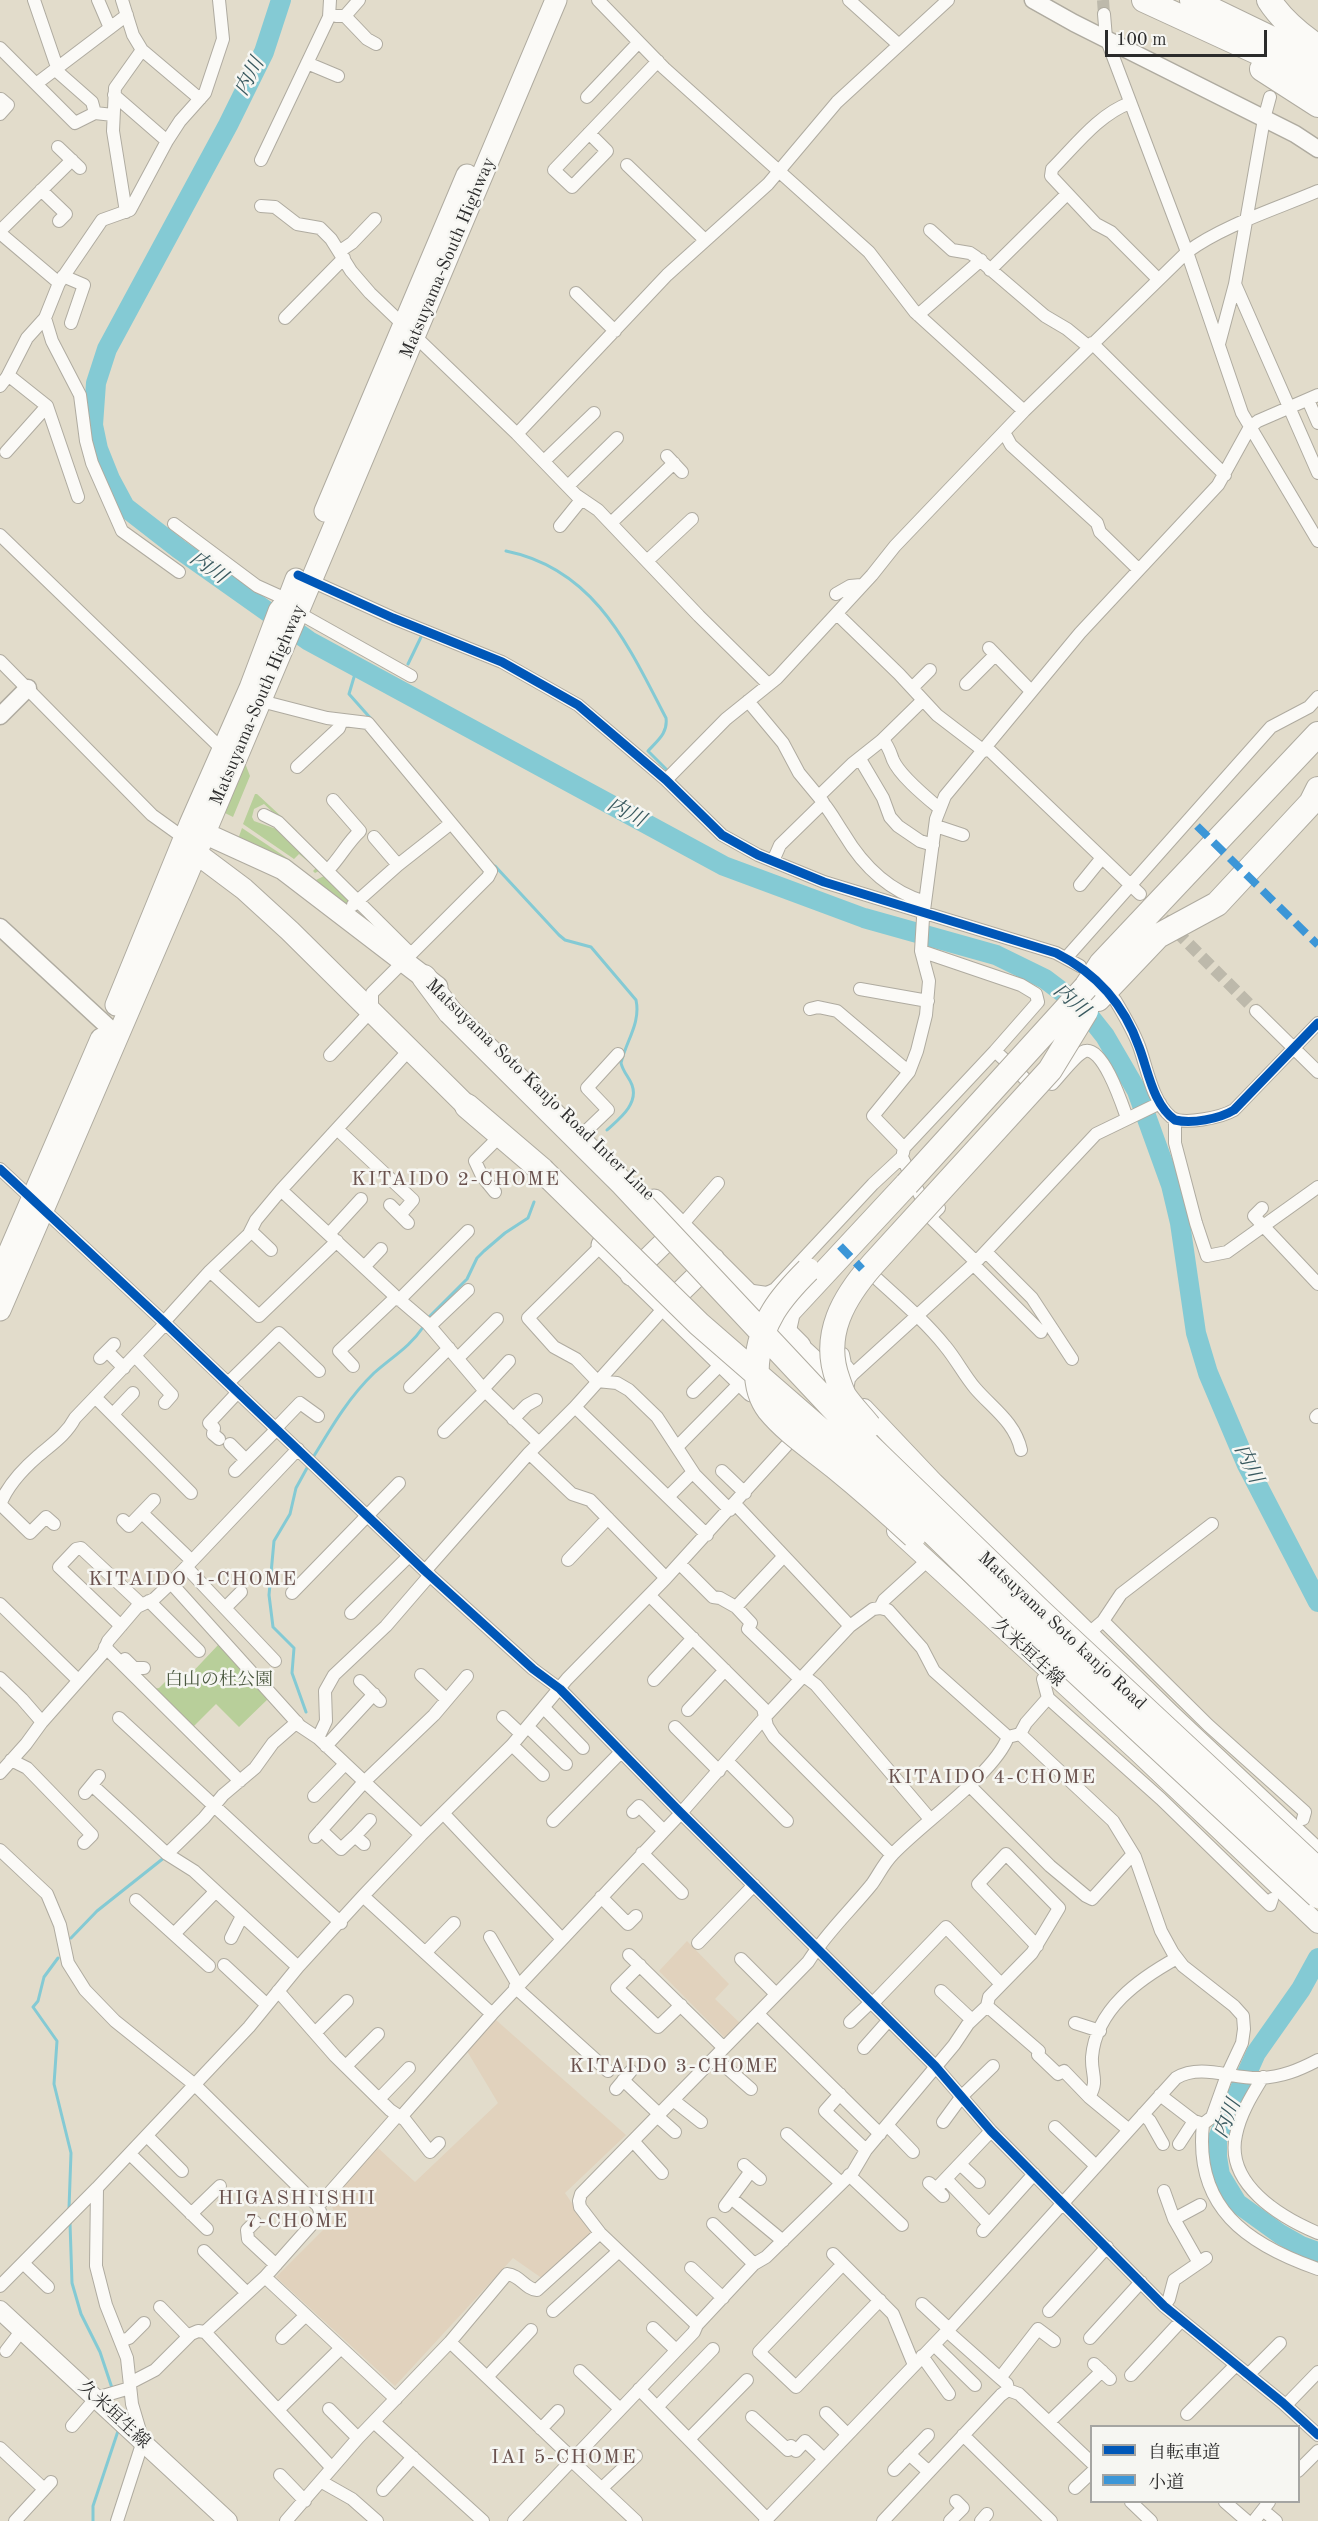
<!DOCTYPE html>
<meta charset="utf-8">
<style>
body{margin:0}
#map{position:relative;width:1318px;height:2521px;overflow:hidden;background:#e2dccb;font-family:"Old Standard TT","Noto Serif JP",serif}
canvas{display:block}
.legend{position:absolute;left:1090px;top:2425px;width:210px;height:78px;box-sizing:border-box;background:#f6f6f2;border:2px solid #a5a5a2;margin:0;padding:8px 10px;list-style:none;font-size:18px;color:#2b2b2b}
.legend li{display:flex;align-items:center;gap:12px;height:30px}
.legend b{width:30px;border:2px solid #a5a5a2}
.scale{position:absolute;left:1105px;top:30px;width:162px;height:27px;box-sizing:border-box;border:3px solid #2b2b2b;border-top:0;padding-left:8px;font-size:18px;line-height:21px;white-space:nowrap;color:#2b2b2b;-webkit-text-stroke:4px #f6f6f2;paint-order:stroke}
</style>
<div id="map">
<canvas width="1318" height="2521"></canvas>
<ul class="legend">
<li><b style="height:8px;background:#0057b8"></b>自転車道</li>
<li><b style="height:8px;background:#3c96d7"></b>小道</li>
</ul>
<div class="scale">100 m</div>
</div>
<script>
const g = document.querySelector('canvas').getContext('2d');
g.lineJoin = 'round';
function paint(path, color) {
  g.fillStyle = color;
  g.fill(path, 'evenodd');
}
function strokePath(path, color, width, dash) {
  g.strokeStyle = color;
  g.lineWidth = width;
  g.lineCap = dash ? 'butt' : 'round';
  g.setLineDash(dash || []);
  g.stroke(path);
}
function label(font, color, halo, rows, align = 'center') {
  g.font = font + ' "Old Standard TT","Noto Serif JP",serif';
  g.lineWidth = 5;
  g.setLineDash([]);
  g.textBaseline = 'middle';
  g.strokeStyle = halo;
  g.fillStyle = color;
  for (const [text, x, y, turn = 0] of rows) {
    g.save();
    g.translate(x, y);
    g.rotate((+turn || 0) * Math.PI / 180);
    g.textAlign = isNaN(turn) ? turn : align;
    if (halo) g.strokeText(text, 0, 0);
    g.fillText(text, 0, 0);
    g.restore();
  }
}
const built = new Path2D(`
 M687 1941 729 1984 715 1999 742 2025 727 2040 659 1971Z
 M496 2020 626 2135 565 2193 593 2234 543 2279 513 2258 395 2386 276 2277 336 2217 330 2201 377 2147 415 2182 498 2103 467 2051Z`);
const green = new Path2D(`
 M243 758 250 776 233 817 225 813Z
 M255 794H257L297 831 294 832 264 804 254 809 252 817 254 821 279 830 321 870 315 873 313 871 316 868 299 854 294 859 243 824Z
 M242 828 293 862 237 842Z
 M326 875 350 899 347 904 342 906 316 880Z
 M219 1644 270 1697 239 1727 216 1704 192 1728 152 1689 159 1688 177 1670 186 1679Z`);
const stream = new Path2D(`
 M506 551C595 569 628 645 666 718 668 733 658 740 648 751L669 772
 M408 664 422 635 424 636
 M357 667 349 694 373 721
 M495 866 559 935 565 940 591 947 636 1000C641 1023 626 1041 621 1063 623 1072 629 1077 632 1085 639 1104 619 1119 607 1130
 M429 1317 467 1279 477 1258 484 1251 505 1233 528 1218 534 1202
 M314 1456C332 1426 349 1397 374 1373 393 1356 409 1348 424 1326
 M306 1712 292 1673 294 1648 273 1627 269 1595 274 1541 290 1514 296 1488 307 1468
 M71 1938 97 1911 165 1857
 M58 1958 44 1977 38 2001 33 2007 57 2041 54 2084 71 2153 69 2208
 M70 2223 72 2283 81 2314 100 2352 113 2391
 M93 2521V2506L118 2431`);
const river = new Path2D(`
 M281 0 264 52 228 125 107 349 96 383 93 425 98 449 110 479 125 507 179 549 309 641 724 866 864 918 996 955 1045 979 1082 1007 1105 1036 1137 1091 1171 1185 1180 1223 1196 1333 1208 1373 1247 1465 1318 1602
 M1318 1958 1301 1989 1256 2053 1217 2140V2157L1220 2175 1237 2203 1280 2234 1301 2246 1318 2252`);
const minorTunnel = new Path2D(`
 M1103 0 1104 14
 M1151 906 1256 1011`);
const minor = new Path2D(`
 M34 0 59 73 92 102 95 113
 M98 0 110 28
 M122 0 133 35 142 50 200 99
 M598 0 664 68 869 252 915 312 1024 411 1187 252C1224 225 1276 209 1318 191
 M849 0 899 45
 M1104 14 1106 38 1187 252 1242 413 1318 541
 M336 16H345L359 0
 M345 16 367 39 376 44
 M0 48 75 123 95 113 113 115
 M307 63 338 76
 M36 84 127 15
 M114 95 167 141
 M587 97 639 42
 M1130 103C1099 114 1075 146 1052 169L1051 176 1096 224 1111 232 1158 279
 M0 114 8 105 1 99
 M589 133 607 151 572 187 554 170 658 61
 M58 147 80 168
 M261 160 329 17 330 0
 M627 165 705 240
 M41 190 66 214 59 221
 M261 206 275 207 297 224 320 228 331 239 351 271 370 293 517 434 667 275 768 184 837 102 948 0
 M126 212 113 131 115 88 142 50
 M930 230 952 250 970 253 976 257 1045 316 1067 329 1089 347
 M0 231 72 160
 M0 233 59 283
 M340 251 352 243 375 219
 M990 270 1067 194
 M63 276 84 285 71 323
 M1235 284 1318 473
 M576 293 615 331
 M918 315 981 260
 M45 318 52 341 80 395 86 441 92 463 122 531 179 572
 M285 318 344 258
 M1092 343 1225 475
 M1219 344 1235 284 1264 119 1270 97
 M8 375 47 406 78 497
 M0 386 7 377 27 338 45 318 59 283 102 220 130 210 167 141 180 121 205 93 223 39 219 0
 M1308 400 1318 423
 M1004 432 1011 445 1097 523 1100 532 1138 569
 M517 434 576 495 598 510 699 616 768 684
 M6 452 47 406
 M667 456 682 472
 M544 461 594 413
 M568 486 617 438
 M611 523 674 463
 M174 524 257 586 288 600
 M560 526 581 500
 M0 535 226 753
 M647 561 692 519
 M307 579 393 618 502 662 578 705 666 780 722 835 758 855 824 882 1056 953 1080 966
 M836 594 850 586 861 585
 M297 612 411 676
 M837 614 899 674 937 715 984 751
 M989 648 1031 691
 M0 661 152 815 184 838
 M966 684 995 655
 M912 688 930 670
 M261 701 327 718 368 723 491 871 488 877 411 954
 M748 701 783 743 799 773 823 802
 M883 740C889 747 890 752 893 760 900 776 926 797 939 808
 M986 747 1140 894
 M860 759 883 798 890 817 898 826 920 841 933 845
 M297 767 339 728 342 720
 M666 780 726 719 777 678 872 575 895 546 1024 411
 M819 796 852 764 881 741 923 700
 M264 815 278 822 411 954 372 993V1010L330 1055
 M936 826 963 835
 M374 837 398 865
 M773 861 780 845 823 803C831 812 837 824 844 834 863 866 889 891 925 902
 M328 870C340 858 347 843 360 831L333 800
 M1080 885 1101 859
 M353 905 398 865 450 824
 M921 951 1021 985 1036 994 1038 1002 995 1051
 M1066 958 1271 727 1309 707 1318 697
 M860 989 928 1001
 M1115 1000C1124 1015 1133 1030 1139 1046 1147 1068 1152 1101 1171 1117 1183 1126 1222 1117 1234 1110L1318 1023
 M810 1009 818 1007 837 1011 909 1072
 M1256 1011 1318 1072
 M1052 1084C1059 1077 1076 1054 1085 1051 1103 1046 1122 1104 1127 1118
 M1175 1120V1143L1196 1223 1207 1256 1227 1252 1318 1187
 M337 1129 413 1200 400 1215
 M585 1132 608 1110 587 1088 618 1054
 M904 1148 873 1116 909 1072 917 1051 926 1015 929 981 921 951 923 918 936 819 945 796 1080 633 1218 485 1250 427 1258 421 1318 395
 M903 1153 904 1148 995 1051 1037 1090
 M0 1169 164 1322 425 1571 533 1669 560 1689 681 1813 935 2066 991 2131 1164 2306 1283 2403 1318 2435
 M281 1190 394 1295 428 1324 485 1391 539 1443
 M495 1192 482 1176 475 1161 498 1138
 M390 1205 408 1223
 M939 1208 930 1217 976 1262
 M1262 1208 1254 1216 1318 1284
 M680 1227 718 1183
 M251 1231 271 1250
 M329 1234 361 1199
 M602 1245 528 1318 554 1347 576 1359 597 1381 617 1383 629 1390 657 1417 695 1475 730 1510
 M986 1252 1032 1298 1072 1359
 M973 1264 1041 1332
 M364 1267 381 1249
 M210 1271 259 1316 337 1241
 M876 1278C900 1300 925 1321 945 1346 956 1359 964 1375 975 1388 992 1408 1015 1422 1021 1450
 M746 1290 767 1293 775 1289 873 1184 902 1157 926 1208
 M399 1300 468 1231
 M164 1322 210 1271 249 1234 256 1220 281 1190 411 1048
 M430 1326 468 1290
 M107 1351 124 1368
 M843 1354 845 1364 853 1374 849 1379 847 1390
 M135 1356 172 1395 165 1403
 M100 1358 114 1344
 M458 1358 497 1319
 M353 1366 339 1351 396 1297
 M853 1374 976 1262 1096 1134 1160 1103
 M228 1383 279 1333 319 1371
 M410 1387 449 1348
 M483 1389 509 1361
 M693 1392 722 1363
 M95 1397 191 1493
 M575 1407 707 1535
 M113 1414 133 1393
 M1316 1417 1318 1415
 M513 1419 527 1405 536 1400
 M276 1428 300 1403 318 1416
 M444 1432 485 1391
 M219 1439 213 1434 214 1428 209 1423 238 1392
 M230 1444 246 1460
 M678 1446 742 1381
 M529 1453 572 1494 590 1500 666 1578
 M235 1471 277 1429
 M722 1471 745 1493
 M668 1497 693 1472
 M0 1504 30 1533 46 1517 54 1524
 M735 1504 850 1626 873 1609 880 1608 888 1610 922 1648 934 1671 1008 1737
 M0 1505C7 1486 23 1469 38 1456 52 1444 66 1435 75 1418L166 1323
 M142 1513 191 1560
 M123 1520 129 1526 154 1500
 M568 1560 608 1518
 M680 1564 713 1597 720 1598 736 1607 784 1556
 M186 1567 275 1661
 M425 1571 529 1453 575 1407 664 1308
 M171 1583 300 1726 318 1738 421 1835
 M292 1593 399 1483
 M650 1596 763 1708 767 1726 774 1737 892 1855
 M149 1601 199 1651
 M0 1604 78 1680
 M226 1607 241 1592
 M736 1607 751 1623 748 1629 800 1679
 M880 1608 884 1600 928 1560
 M351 1613 409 1556
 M1103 1621 1208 1725 1305 1812 1303 1819
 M121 1626 59 1567 76 1549 81 1548 141 1604
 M1089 1633 1103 1621 1121 1594 1212 1524
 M105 1647 240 1781
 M125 1659 134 1668H144
 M421 1675 446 1699
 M804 1676 816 1685 930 1819
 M0 1678 22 1699 42 1722 26 1744 0 1773
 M654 1680 693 1638
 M360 1681 380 1701
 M1048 1698 1161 1799 1270 1905 1272 1899
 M544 1708 583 1748
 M688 1710 725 1670
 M503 1717 521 1734
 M119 1718 341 1923
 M42 1722 103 1653 108 1641 137 1607 154 1599 171 1583 298 1449
 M528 1727 566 1764
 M675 1727 719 1771
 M1020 1734 1113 1821 1135 1857 1161 1931 1173 1953 1183 1966 1234 2006 1243 2016 1244 2029 1242 2043 1227 2075 1212 2117 1203 2124 1194 2121 1160 2095
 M318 1738 326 1721 325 1691 334 1675 386 1626 430 1575
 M512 1745 543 1775
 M326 1746 374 1694
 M11 1760 27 1768 92 1835 84 1843
 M728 1762 787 1821
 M92 1785 167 1854 194 1871 298 1967
 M969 1785 1050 1866 1086 1896 1092 1899 1133 1854
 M85 1793 99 1776
 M314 1796 345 1764
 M633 1812 639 1806 664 1831
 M443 1813 561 1938
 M553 1821 621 1752
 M321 1830 341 1849 355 1836 364 1844
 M355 1836 370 1820
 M315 1837 364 1782 434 1715 467 1676
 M0 1850 47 1894 60 1925 68 1963 85 1990 115 2021 195 2085 318 2206 321 2214 265 2277 396 2399
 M642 1853 682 1893
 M167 1854 204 1818 223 1795 255 1768 273 1743 297 1722
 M363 1896 492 2014 681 1813 766 1716 850 1626
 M601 1897 628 1924 636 1916
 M136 1900 209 1966
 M174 1934 216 1891
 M490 1937 518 1985
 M231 1938 242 1916
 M698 1943 754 1885
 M425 1953 454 1923
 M629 1955 724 2048
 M741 1959 776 1994
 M224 1965 267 2005
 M640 1965 617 1988 658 2027 681 2005
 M515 1987 608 2071
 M278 1991 335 2056 390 2110 405 2120 430 2152 439 2143
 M941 1991 972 2020
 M872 2004 946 1927 1001 1984
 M987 2006 1039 2051 1038 2055 1058 2074 1064 2071 1089 2097 1129 2130
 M758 2014 880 2134
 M850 2022 870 2003
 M1075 2023 1100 2031
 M315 2033 347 2001
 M864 2048 888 2021
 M713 2059 726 2067 751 2089
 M346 2066 378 2034
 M1263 2077C1252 2095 1240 2114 1236 2135 1225 2184 1280 2217 1318 2233
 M623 2080 659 2114
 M616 2089 631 2071
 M840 2094 825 2111 866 2150
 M1089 2097C1099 2081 1091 2074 1092 2057 1096 2009 1139 1979 1177 1958
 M379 2099 409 2068
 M673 2100 701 2122
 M1143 2114 1150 2121 1163 2144
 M657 2116 675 2132
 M401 2117 492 2014
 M943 2122 962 2096 993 2066
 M1203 2124C1194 2207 1246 2244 1318 2269
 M887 2125 913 2152
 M1055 2127 1095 2165
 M787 2134 841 2183
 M147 2136 182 2171
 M633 2141 662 2173
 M1179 2144 1194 2121
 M130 2154 207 2229
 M960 2164 979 2182
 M744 2165 760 2179
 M849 2175 902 2225
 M946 2179 989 2224
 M929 2183 943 2196
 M97 2188 96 2266 106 2305 127 2358 132 2404 143 2441 117 2521
 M936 2189 991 2131
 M1164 2191 1174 2219 1199 2263
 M731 2198 783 2241
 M318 2206 398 2115
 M725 2206 751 2171
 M191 2214 220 2186
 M1174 2219 1200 2205
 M255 2222 247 2230 248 2239 276 2265
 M713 2224 754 2264
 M983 2231 1034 2174
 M204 2251 247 2293
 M833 2254 893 2314 914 2365
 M23 2263 48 2287
 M843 2264 759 2352 796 2387 880 2300
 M691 2268 723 2298
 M0 2286 97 2188 249 2027 298 1967 363 1896 421 1835 512 1745 567 1679 666 1578 795 1436
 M922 2304 949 2329
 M1164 2306 1169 2299 1174 2280 1206 2258
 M160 2307 188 2336
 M553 2311 619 2251
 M1049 2311 1107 2247
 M697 2325 754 2264 766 2257 853 2172 866 2150 954 2045 968 2024 987 2006 989 1997 1032 1953 1059 1908 1006 1854 978 1884 1037 1946
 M653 2328 676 2350
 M947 2331 1000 2378 1007 2384 1008 2390
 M205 2332 332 2468
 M282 2338 306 2315
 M1090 2338 1141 2282
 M121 2341 129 2338 144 2323
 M450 2342 572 2458
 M934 2345 975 2385
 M6 2351 22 2330
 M922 2356 949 2394
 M1094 2364 1110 2379
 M580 2371 619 2408
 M1131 2375 1181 2321
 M1248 2375 1280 2343
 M487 2377 531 2330
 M1000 2378 1038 2329 1054 2341
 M130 2383 155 2370 191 2334 198 2331 205 2332 265 2277
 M639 2389 767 2519
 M1286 2405 1318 2372
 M657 2407 713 2349
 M329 2409 358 2438
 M278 2410 341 2348
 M826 2413 847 2434
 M1187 2414 1236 2365
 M752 2417 788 2450 791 2446 796 2451 805 2441 824 2459
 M1049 2422 1102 2371
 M375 2423 483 2521
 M72 2426 96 2398 130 2388
 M541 2429 558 2411
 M963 2435 1051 2521
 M689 2439 747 2380
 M0 2448 44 2489
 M909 2454 929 2472
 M571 2460 636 2521
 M894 2470 928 2435
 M1298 2471 1318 2451
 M280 2475 305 2501
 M322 2482 352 2499 377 2521
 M602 2488 636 2456
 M1075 2488 1092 2472
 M383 2490 413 2457
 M1131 2502 1151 2521
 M1225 2502 1247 2521
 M1263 2510 1276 2521
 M15 2521 51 2482
 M286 2521 358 2438 450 2342 507 2274C520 2275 525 2289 537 2290L600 2233
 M514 2521 694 2332 697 2325 600 2233 580 2207 579 2201 581 2194 808 1962C826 1933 851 1910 872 1884 879 1874 884 1863 893 1854 922 1823 994 1774 1008 1737L1020 1734 1026 1723 1048 1698 1043 1679 1050 1673
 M765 2521 949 2329 1176 2078C1201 2063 1232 2079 1260 2078 1282 2077 1299 2070 1318 2060
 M883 2521 1001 2395 1008 2390 1019 2394 1092 2463
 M950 2521 963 2508 956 2501
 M981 2521 987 2514
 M1254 2521 1269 2502`);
const tertiary = new Path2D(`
 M1033 0 1074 23 1295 134 1318 149
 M0 716 28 688
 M0 927 118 1036`);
const secondary = new Path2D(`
 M800 1346 839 1382
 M864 1408 934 1482 1170 1713 1318 1852
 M896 1531 1136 1751 1318 1924
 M0 2310 228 2521`);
const trunk = new Path2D(`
 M325 511 467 175
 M437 987 283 869 204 833 184 838 196 853 244 889 290 931 478 1117
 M116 1005 190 824 250 688 279 611 288 600 296 579
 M654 1200 800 1346
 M602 1245 752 1391
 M0 1273 101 1039
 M631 1275 680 1227
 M664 1308 714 1259
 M0 1310 185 880 556 0`);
const motorway = new Path2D(`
 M1144 0 1318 80
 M1192 0 1318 61
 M1269 0C1281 19 1299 34 1318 47
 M1262 69 1318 105
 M424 977 450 1012
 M1086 987 1101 964 1318 734
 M1098 999 1158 936 1217 904 1311 803 1318 789
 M467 1106 542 1170
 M784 1330 788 1312 907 1184`);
const motorwayBridge = new Path2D(`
 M450 1012 623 1184 860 1437 1040 1611 1318 1870
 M542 1170 699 1324 884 1485 1057 1654 1318 1896
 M907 1184 1086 987
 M808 1270C781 1297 760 1322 757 1363 756 1379 759 1397 769 1410 787 1432 813 1449 835 1467 862 1489 888 1512 914 1536
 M869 1426C861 1416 852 1407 845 1397 842 1392 840 1386 838 1380 821 1335 844 1297 873 1264L1050 1070 1086 1011`);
const quiet = new Path2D(`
 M1197 826 1318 945
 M840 1246 862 1269`);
const cycleway = new Path2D(`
 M298 575 393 618 502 662 578 705 666 780 722 835 758 855 824 882 1056 953C1096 973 1124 1004 1139 1047 1148 1070 1153 1105 1175 1120 1192 1124 1219 1119 1234 1110L1318 1023
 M0 1169 164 1322 425 1571 533 1669 560 1689 681 1813 935 2066 991 2131 1164 2306 1283 2403 1318 2435`);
const streetNames = [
 ["Matsuyama-South Highway",448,258,-67],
 ["Matsuyama-South Highway",258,705,-67],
 ["Matsuyama Soto Kanjo Road Inter Line",540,1090,44],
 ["Matsuyama Soto kanjo Road",1062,1631,43],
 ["久米垣生線",1028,1653,43],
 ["久米垣生線",114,2415,43]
];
const parkNames = [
 ["白山の杜公園",219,1680]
];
const waterNames = [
 ["内川",250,77,-62],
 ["内川",208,568,36],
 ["内川",626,813,28],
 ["内川",1071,1001,41],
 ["内川",1248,1464,65],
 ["内川",1228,2119,-68]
];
const neighbourhoodNames = [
 ["KITAIDO 2-CHOME",456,1180],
 ["KITAIDO 1-CHOME",193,1580],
 ["KITAIDO 4-CHOME",992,1778],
 ["KITAIDO 3-CHOME",674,2067],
 ["HIGASHIISHII",297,2199],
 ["7-CHOME",297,2222],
 ["IAI 5-CHOME",564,2458]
];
paint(built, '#e1d2bd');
paint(green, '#b8cf9a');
strokePath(stream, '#84cad4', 3);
strokePath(river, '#84cad4', 20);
strokePath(minorTunnel, '#bdb9ab', 12, [12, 6]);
strokePath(minor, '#afaba0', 14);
strokePath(tertiary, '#afaba0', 19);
strokePath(secondary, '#afaba0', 20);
strokePath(trunk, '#afaba0', 23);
strokePath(motorway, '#afaba0', 26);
strokePath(minor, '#fbfaf7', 12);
strokePath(tertiary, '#fbfaf7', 16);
strokePath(secondary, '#fbfaf7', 18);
strokePath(trunk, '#fbfaf7', 21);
strokePath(motorway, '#fbfaf7', 24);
strokePath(motorwayBridge, '#afaba0', 26, []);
strokePath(motorwayBridge, '#fbfaf7', 24);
strokePath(quiet, '#3c96d7', 8, [15, 8]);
strokePath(cycleway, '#0057b8', 9);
label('18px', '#2b2b2b', '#f6f6f2', streetNames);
label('18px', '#4b5940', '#f6f6f2', parkNames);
label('italic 20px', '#39595f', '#f6f6f2', waterNames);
g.letterSpacing = '1.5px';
label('20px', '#6a524e', '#f6f6f2', neighbourhoodNames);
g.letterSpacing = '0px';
</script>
